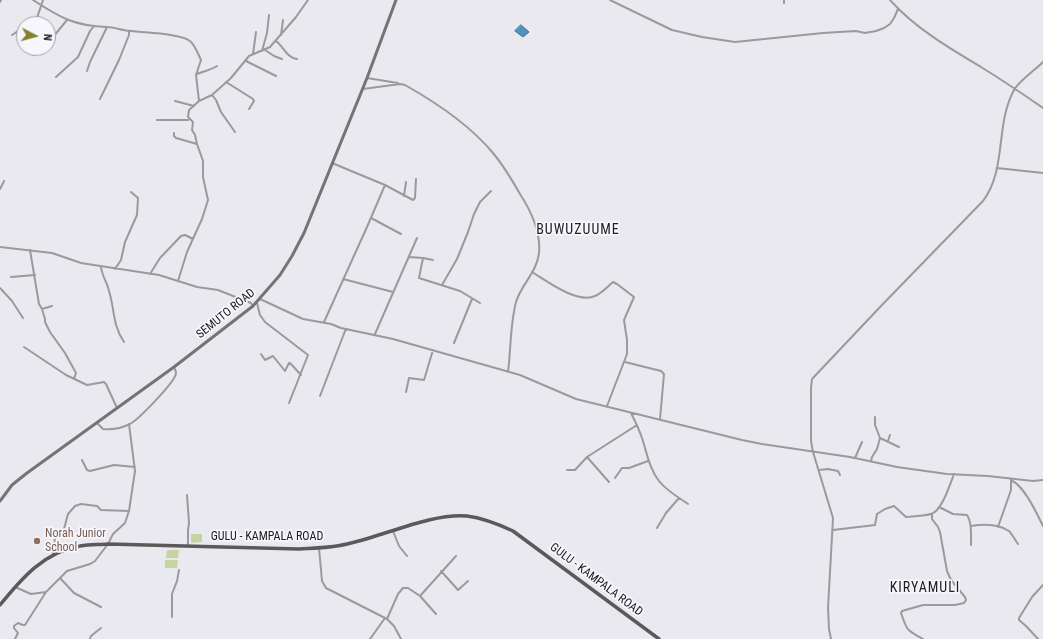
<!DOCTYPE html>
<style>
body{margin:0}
#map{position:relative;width:1043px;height:639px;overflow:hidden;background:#e9e9ef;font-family:"Roboto Condensed",sans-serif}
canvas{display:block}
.north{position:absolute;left:16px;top:16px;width:40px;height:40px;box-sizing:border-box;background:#f6f6fc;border:1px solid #a0a0a5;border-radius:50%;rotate:96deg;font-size:11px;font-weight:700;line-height:16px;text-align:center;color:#202022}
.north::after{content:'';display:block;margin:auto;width:14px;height:18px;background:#81822c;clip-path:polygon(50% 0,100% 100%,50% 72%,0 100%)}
</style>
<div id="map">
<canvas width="1043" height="639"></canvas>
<div class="north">N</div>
</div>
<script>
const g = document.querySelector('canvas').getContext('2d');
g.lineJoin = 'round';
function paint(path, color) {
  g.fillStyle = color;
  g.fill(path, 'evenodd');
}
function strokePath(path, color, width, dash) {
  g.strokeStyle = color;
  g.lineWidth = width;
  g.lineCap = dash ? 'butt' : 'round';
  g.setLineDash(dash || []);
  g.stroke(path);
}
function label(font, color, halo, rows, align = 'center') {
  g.font = font + ' "Roboto Condensed",sans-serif';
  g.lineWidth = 3.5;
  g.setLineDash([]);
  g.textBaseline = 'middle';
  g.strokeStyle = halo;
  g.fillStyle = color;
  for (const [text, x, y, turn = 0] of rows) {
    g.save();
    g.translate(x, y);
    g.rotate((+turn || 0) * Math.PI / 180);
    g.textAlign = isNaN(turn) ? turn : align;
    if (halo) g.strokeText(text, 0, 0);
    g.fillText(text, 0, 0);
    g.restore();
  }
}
const green = new Path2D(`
 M191 534H202V542L191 543Z
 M167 550H179L178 558H166Z
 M165 560H178L177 568H165Z`);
const water = new Path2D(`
 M521 25 529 32 523 37 515 31Z`);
const minor = new Path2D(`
 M33 0C59 17 74 26 107 27L90 62 87 71
 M610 0 672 30 702 37 735 42 823 33 856 31 865 33 876 31 884 28 890 24 894 18 898 9
 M784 0V3
 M890 0C915 28 949 48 981 67 1002 80 1023 94 1043 108
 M0 2 1 0
 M30 24H33
 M35 24 43 0
 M107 27C115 27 123 31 131 31 145 33 179 33 190 41 195 45 198 54 201 60L196 75 199 101 189 110 188 117 193 122 192 130 195 135 197 144 203 161V177L208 200 202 219 187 252 178 281
 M12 35 24 27
 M281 35 283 20
 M276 41C284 47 286 57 297 59
 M49 42 67 20
 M265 50 274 56 282 59
 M262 51 267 33 269 15
 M253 54 256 32
 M246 61 276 76
 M197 74C204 71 211 70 217 66
 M56 77 78 57 90 31 94 26
 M367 78 398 83
 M226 82 253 99 254 101 249 109
 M363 89 400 84 405 85C437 103 469 124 493 153 504 166 512 180 520 194 531 211 541 232 539 253 537 272 521 285 516 302 510 325 511 349 508 372
 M212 95 216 100 221 112 235 132
 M100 99 119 60 129 35V31
 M175 101 194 106
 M199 101 212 95 231 78 249 56 270 47 296 17 308 0
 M157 120H188
 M174 133V136L176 138 197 144
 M332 163 385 185 413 200 415 198 416 179
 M997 168 1043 173
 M0 189 4 181
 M404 196 406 182
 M371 218 401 234
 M0 247 52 253 81 263 159 275 197 287 218 290 251 303 253 306
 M30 250 39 304 42 309 52 306
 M409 257 423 258 433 260
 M423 258 419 278 460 291 480 303
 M101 267C102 276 107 282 109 291 115 310 112 324 124 342
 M115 269 121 260 125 242 137 215 138 198 131 192
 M532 272C547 281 577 304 595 296 602 293 607 287 613 282L617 284 634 297 624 320 627 340V354L607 406
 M150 274 160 258 181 236 185 235 193 239
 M11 277 35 275
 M343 279 393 292
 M442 285 457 259 468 232 474 214 480 202 491 191
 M0 288 12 301 23 318
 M260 299 303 319 331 324 341 328 393 339 520 375 576 399 742 440 762 444 850 457 897 467 947 474 988 476 1033 481 1043 480
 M257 303 260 315 265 322 308 355 289 403
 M42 309 45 319V322L50 332 65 353 76 373 74 379
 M324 322 367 227 385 185
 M375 334 417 238
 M454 343 472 299
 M24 347 66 375 87 385 104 382 106 384 117 408
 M261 354 265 360 273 356 285 371 289 363H290L301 375
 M625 362 661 371 664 374 660 419
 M406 392 409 378 424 380 433 350
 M320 396 345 331 347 329
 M631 413C635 421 639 429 642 438 647 453 649 468 659 481 667 491 678 497 688 504
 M97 423 103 429C112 430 122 428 130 424 139 419 176 381 176 373 176 371 175 369 174 367
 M880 438 899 447
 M888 441 890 435
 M587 457 609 482
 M855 458 862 442
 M82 460 87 470 90 471 114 465 135 467
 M871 461 872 457 877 449 880 438 875 425V417
 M567 470H575L587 457 637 425
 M819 470 828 469 838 471 840 475
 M615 478 622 468H629L648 461
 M1011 480C1025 487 1036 512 1043 526
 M187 495 189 523 188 530V546
 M939 507 953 514 967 515C972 523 971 535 971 545
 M129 511 135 471 129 424
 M971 526C983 524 997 523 1009 531 1012 534 1015 540 1018 544
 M998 527 1011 490V480
 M657 528 666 513 679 498
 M833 530 875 525 877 514 885 509 894 506 906 517C914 516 924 516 931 514 942 511 950 484 954 474
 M393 531 399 546 407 556
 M319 548 322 581 326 588 387 619 394 626 401 639
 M441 571 458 590 468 581
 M60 578 74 593 101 607
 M15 587 31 594 46 592 67 571 90 564 95 561 108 544 113 534 125 523 129 511 101 510 97 506 81 504 75 506 68 514 64 529 55 538 53 554
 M420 596 436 614
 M172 617V594L177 581 179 570
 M387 619 398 594 403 588H408L420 596 456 556
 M15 639 18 633 14 628V626L18 623 23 625H25L46 592
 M90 639 91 636 101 628
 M370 639 385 618
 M831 639 829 629 828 608 833 518 813 452 811 441V388L812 379 881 306 983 201C1007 169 995 125 1014 90 1019 81 1035 70 1043 62
 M923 639C907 630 907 631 901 613L902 611 923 605H955L964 603 966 600 965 597 951 580 947 571 940 532 938 527 932 519V514
 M1038 639 1026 626 1019 620V618L1032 597 1043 585`);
const secondary = new Path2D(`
 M0 501 12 485 27 473 174 367 253 306 280 275 292 256 304 233 367 78 396 0`);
const primary = new Path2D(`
 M0 605C22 578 44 552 80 546 90 544 99 545 108 544L299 549C316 548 334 548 351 543 386 535 432 513 467 516 483 518 498 524 513 531L659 639`);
const markers = [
 [37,541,4,"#8d6e63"]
];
const streetNames = [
 ["SEMUTO ROAD",226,314,-39],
 ["GULU - KAMPALA ROAD",267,537],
 ["GULU - KAMPALA ROAD",596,580,37]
];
const educationNames = [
 ["Norah Junior",45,534],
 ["School",45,548]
];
const quarterNames = [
 ["BUWUZUUME",578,230],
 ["KIRYAMULI",925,588]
];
paint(green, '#c6d4a1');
paint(water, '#5193bd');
strokePath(water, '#42708e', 1);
strokePath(minor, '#9d999a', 2);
strokePath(secondary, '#787373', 3);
strokePath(primary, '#5d5859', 3.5);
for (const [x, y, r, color] of markers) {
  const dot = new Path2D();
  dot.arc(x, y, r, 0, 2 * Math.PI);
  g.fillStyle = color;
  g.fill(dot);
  strokePath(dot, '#f6f6fc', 1.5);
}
label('12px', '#202022', '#f6f6fc', streetNames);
label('12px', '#785e54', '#f6f6fc', educationNames, 'left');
g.letterSpacing = '1px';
label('14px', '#202022', '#f6f6fc', quarterNames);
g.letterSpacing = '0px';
</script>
